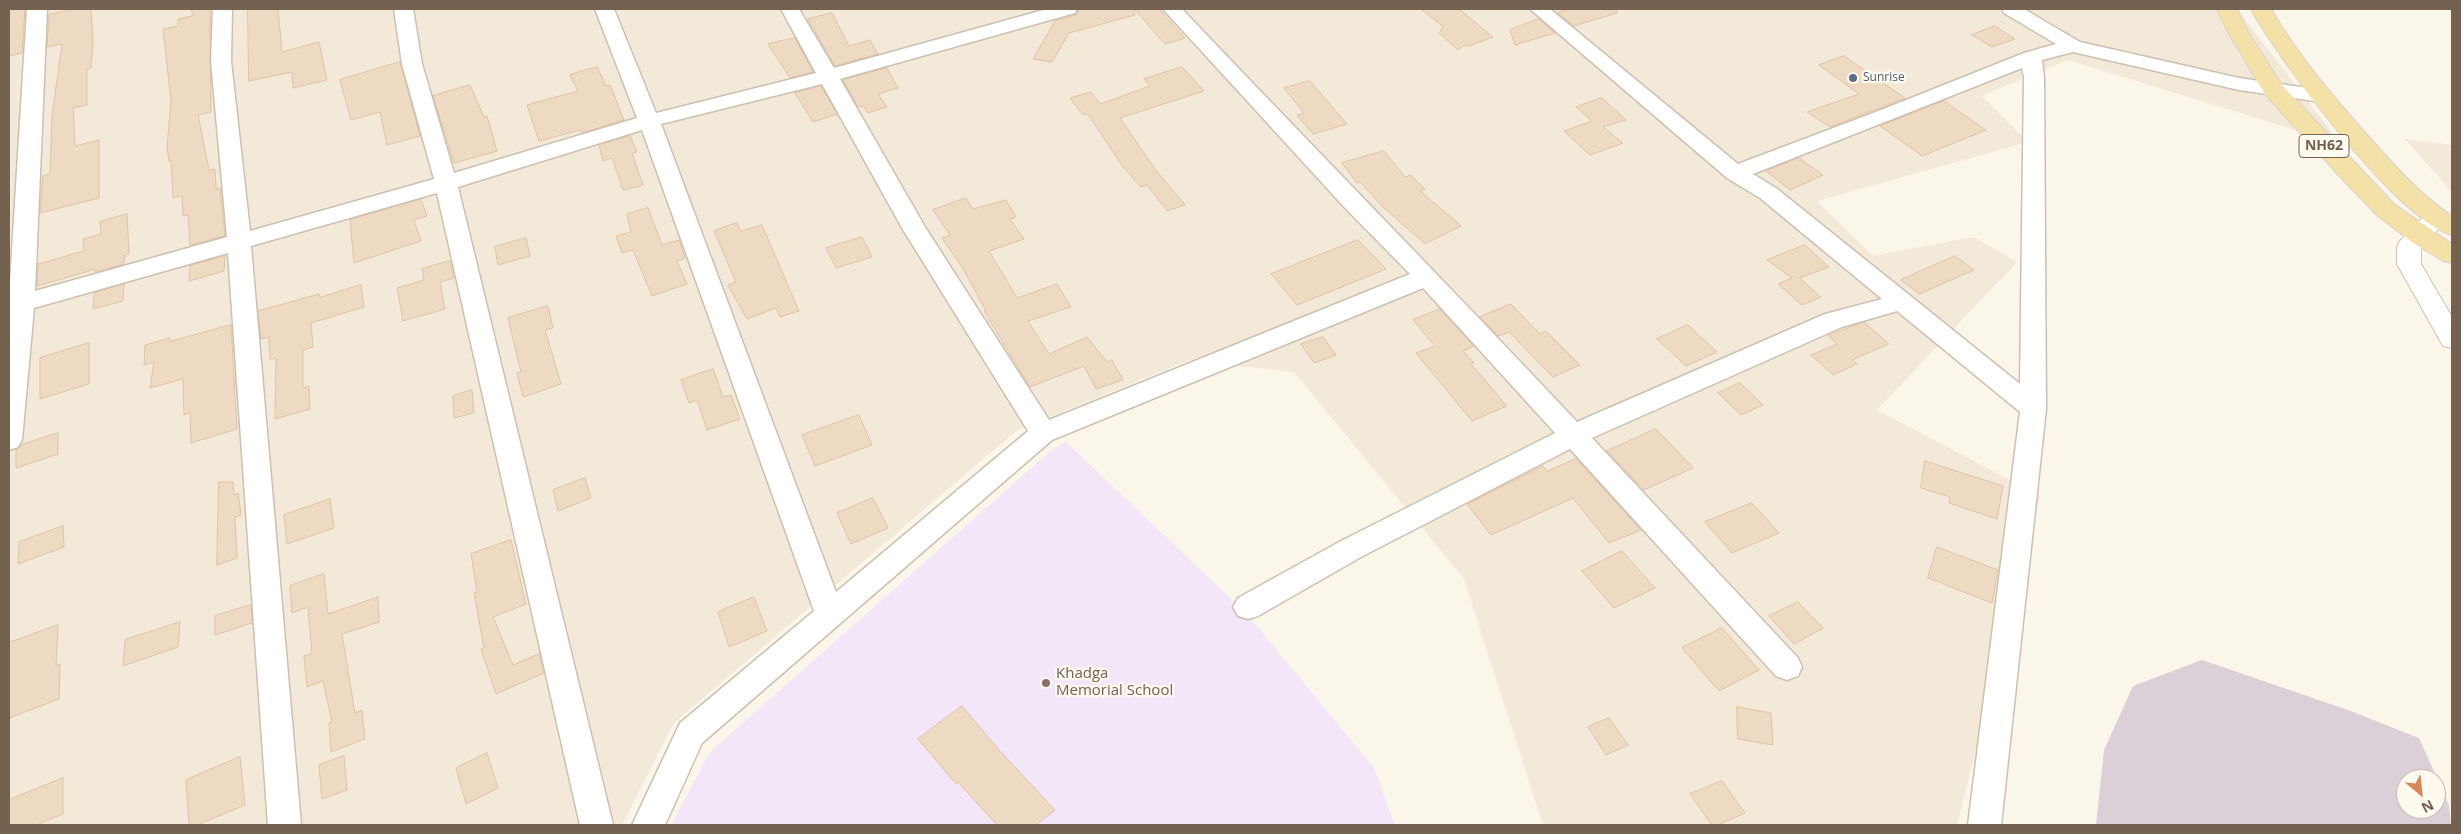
<!DOCTYPE html>
<style>
body{margin:0}
#map{position:relative;width:2461px;height:834px;overflow:hidden;background:#fbf6ea;font-family:"Open Sans",sans-serif}
canvas{display:block}
.frame{position:absolute;inset:0;border:10px solid #74614f;pointer-events:none}
.north{position:absolute;left:2396px;top:769px;width:50px;height:50px;box-sizing:border-box;background:#fefaf0;border:1px solid #c7bdb0;border-radius:50%;rotate:152deg;font-size:14px;font-weight:700;line-height:20px;text-align:center;color:#74614f}
.north::after{content:'';display:block;margin:auto;width:18px;height:22px;background:#db8659;clip-path:polygon(50% 0,100% 100%,50% 72%,0 100%)}
</style>
<div id="map">
<canvas width="2461" height="834"></canvas>
<div class="frame"></div>
<div class="north">N</div>
</div>
<script>
const g = document.querySelector('canvas').getContext('2d');
g.lineJoin = 'round';
function paint(path, color) {
  g.fillStyle = color;
  g.fill(path, 'evenodd');
}
function strokePath(path, color, width, dash) {
  g.strokeStyle = color;
  g.lineWidth = width;
  g.lineCap = dash ? 'butt' : 'round';
  g.setLineDash(dash || []);
  g.stroke(path);
}
function label(font, color, halo, rows, align = 'center') {
  g.font = font + ' "Open Sans",sans-serif';
  g.lineWidth = 4.5;
  g.setLineDash([]);
  g.textBaseline = 'middle';
  g.strokeStyle = halo;
  g.fillStyle = color;
  for (const [text, x, y, turn = 0] of rows) {
    g.save();
    g.translate(x, y);
    g.rotate((+turn || 0) * Math.PI / 180);
    g.textAlign = isNaN(turn) ? turn : align;
    if (halo) g.strokeText(text, 0, 0);
    g.fillText(text, 0, 0);
    g.restore();
  }
}
const residential = new Path2D(`
 M9 9H2237L2341 144 2068 60 1982 96 2028 142 1817 201 1873 256 1974 237 2017 262 1877 410 2040 496 1957 825H1543L1464 579 1294 372 1189 360 1016 431 674 723 622 825H9Z
 M2405 139 2452 145V192Z`);
const education = new Path2D(`
 M1065 441 1247 614 1374 768 1395 825H671L710 752 1046 455Z`);
const runway = new Path2D(`
 M2202 660 2348 710 2419 738 2449 805 2451 825H2096L2104 750 2133 686ZM2406 779H2436V809H2406Z`);
const building = new Path2D(`
 M9 9H25L22 53 9 56Z
 M73 9H91L93 41 91 68 87 69V105L73 108 75 146 99 140V198L40 213 43 176 50 174 52 116 62 44 47 47 49 15Z
 M192 9H210L211 112 198 115 209 170 215 169 216 189 220 188 225 236 190 245 188 215 183 216 182 196 173 198 171 161H169L167 148 171 101 163 29 178 26V19L192 16Z
 M248 9H278L282 52 319 42 327 80 293 88 292 72 249 81Z
 M1079 9H1134L1135 15 1069 33 1052 62 1033 59 1055 21 1076 15Z
 M1135 9H1159L1185 38 1165 44Z
 M1421 9H1459L1493 37 1469 46 1464 45 1458 50 1439 33 1443 27Z
 M1568 9H1616L1617 13 1574 26 1558 13Z
 M832 13 849 46 870 40 878 54 835 66 808 19Z
 M1539 19 1555 33 1515 45 1510 30Z
 M1995 26 2015 39 1992 47 1972 35Z
 M795 38 813 72 790 78 768 44Z
 M1844 56 1905 98 1830 127 1807 112 1859 94 1819 65Z
 M400 62 420 136 387 145 380 112 351 120 340 80Z
 M597 67 606 86 610 85 624 120 582 133 581 130 539 141 527 105 578 91 570 75Z
 M1182 67 1204 91 1120 118 1155 169 1185 205 1167 211 1147 185 1141 187 1123 167 1088 114 1083 115 1070 98 1091 92 1100 104 1150 86 1144 79Z
 M887 68 898 88 878 94 887 107 868 113 863 106 858 107 843 80Z
 M1310 81 1347 124 1313 134 1297 115 1304 113 1284 88Z
 M470 85 484 117 487 116 497 151 454 163 433 96Z
 M821 86 837 114 813 122 795 93Z
 M1602 98 1626 120 1603 127 1623 143 1590 155 1564 131 1592 121 1576 107Z
 M1944 101 1986 130 1922 156 1880 126Z
 M630 136 637 152 632 153 643 185 623 190 612 158 603 161 599 145Z
 M1384 151 1405 177 1411 175 1425 189 1420 191 1461 226 1425 244 1384 208 1360 182 1357 183 1342 163Z
 M1799 158 1823 175 1790 190 1766 171Z
 M966 198 973 209 1006 200 1016 217 1010 219 1024 239 989 251 1017 298 1057 284 1071 307 1028 321 1049 354 1087 337 1107 362 1112 360 1123 380 1096 389 1084 366 1030 387 984 311H986L962 267 942 238 950 235 933 210Z
 M421 199 427 216 414 220 421 241 354 263 350 220Z
 M648 208 662 245 679 240 685 258 677 261 687 284 652 296 633 250 622 253 616 236 631 232 627 214Z
 M127 214 129 254 125 255 124 264 95 272 96 269 37 286 38 264 84 251 83 239 101 234 100 222Z
 M737 223 741 231 762 225 799 311 780 317 776 308 747 319 728 285 736 282 714 231Z
 M862 237 872 257 836 268 826 248Z
 M526 238 530 256 498 265 495 247Z
 M1358 240 1386 269 1297 305 1271 274Z
 M1805 245 1829 267 1799 278 1821 297 1802 305 1778 284 1792 278 1767 260Z
 M225 256 224 271 189 281 190 266Z
 M1955 256 1974 270 1919 294 1901 280Z
 M450 261 454 278 440 282 445 309 403 321 397 288 424 280 422 269Z
 M124 284 123 301 93 309 94 293Z
 M361 285 364 307 311 323 313 347 303 350V388L309 386 310 409 275 419 276 358 270 360 269 337 261 339 258 311 319 294 320 297Z
 M1511 304 1540 334 1546 331 1580 365 1553 377 1509 332 1498 336 1480 317Z
 M548 306 553 328 545 330 561 384 523 397 517 373 521 372 508 318Z
 M1440 309 1474 346 1463 351 1474 363 1471 364 1507 406 1472 421 1416 353 1435 346 1413 320Z
 M1864 322 1889 344 1852 360 1857 364 1833 375 1811 355 1837 344 1828 336Z
 M231 325 237 429 191 443 190 413 184 415 183 379 150 388 154 362 144 365 145 345 170 338V341Z
 M1688 325 1717 352 1686 366 1657 339Z
 M1323 337 1336 355 1314 363 1301 344Z
 M89 343V384L40 399V358Z
 M713 369 723 397 731 395 740 419 707 430 697 400 689 403 681 380Z
 M1740 383 1763 405 1741 415 1718 393Z
 M472 390 474 413 454 418 453 396Z
 M859 415 872 445 815 466 802 435Z
 M1656 429 1693 468 1644 490 1607 451Z
 M58 433V454L16 468V450L21 445Z
 M1576 459 1641 530 1609 543 1573 498 1491 535 1467 504 1543 466 1547 471Z
 M1925 461 2003 486 1997 519 1949 503 1950 497 1921 488Z
 M585 478 591 498 558 511 553 490Z
 M219 482H233L234 495 238 493 241 515 235 517 237 558 217 565Z
 M873 498 888 528 851 544 837 513Z
 M330 499 334 528 287 544 284 515Z
 M1752 503 1779 533 1732 553 1705 522Z
 M63 526 64 547 18 564 19 542Z
 M511 540 526 604 493 617 513 665 539 654 544 673 496 694 481 649 484 648 474 593 477 592 471 554Z
 M1937 547 1998 570 1992 603 1928 578Z
 M1622 551 1655 588 1614 608 1582 571Z
 M324 574 328 614 378 597 379 622 342 634 355 713 362 710 365 739 331 752 329 723 332 722 323 681 307 687 304 656 312 653 308 607 292 613 290 586Z
 M754 597 767 631 729 647 718 612Z
 M1798 602 1823 628 1794 644 1769 616Z
 M251 605 252 623 215 635V616Z
 M180 622 178 647 123 666 125 640Z
 M58 625 56 666 60 664 59 699 9 718V643Z
 M1722 628 1759 670 1719 691 1682 648Z
 M962 706 999 750 1055 810 1036 825H997L958 782 956 784 918 739Z
 M1737 707 1771 713 1773 745 1738 739Z
 M1609 718 1628 745 1606 755 1588 727Z
 M487 753 498 788 466 804 456 768Z
 M344 756 347 790 322 799 319 765Z
 M240 757 245 805 197 825H189L186 780Z
 M63 778V814L36 825H9V800Z
 M1722 781 1745 813 1718 825H1712L1690 794Z`);
const street = new Path2D(`
 M27 9H47L35 291 227 237 211 61 213 9H232L231 61 250 231 434 179 402 64 394 9H413L422 64 454 173 637 118 595 9H614L656 113 816 73 781 9H799L834 68 1047 9H1077L1075 13 840 79 925 227 1049 420 1410 274 1346 209 1163 9H1182C1313 147 1447 283 1577 422L1825 314 1882 299 1760 198 1727 178 1530 9H1550L1738 164 1881 110 2024 53 2056 44 2004 13 2002 9H2024L2080 42 2239 78 2321 90 2328 92 2331 96 2328 100 2321 102 2239 90 2073 52 2042 60 2044 77 2046 409 2001 825H1968L2020 412 1897 311 1842 327 1592 438 1798 658 1802 667 1798 676 1787 680 1776 676 1570 449 1361 557 1258 616 1248 619 1238 616 1233 607 1238 598 1341 541 1555 433 1423 288 1052 440 702 743 665 825H632L680 723 814 611 642 130 458 187 613 825H580L437 193 251 246 301 825H268L228 253 34 308 22 440 18 447 9 450V299ZM2022 68 2024 77 2020 384 1776 188 1753 174ZM822 84 902 228 1028 431 836 592 661 124Z`);
const secondary = new Path2D(`
 M2436 210 2444 212 2448 218 2421 249V264L2452 317V348L2443 346 2397 264V247L2400 241 2428 212Z`);
const primary = new Path2D(`
 M2217 9H2237L2248 32 2282 85 2394 204 2452 244V263L2443 261 2412 242 2378 216 2344 181 2265 94 2228 32Z
 M2251 9H2271C2298 56 2333 96 2369 137 2394 165 2420 195 2452 216V235C2399 222 2278 59 2251 9Z`);
const markers = [
 [1853,78,5,"#5c6f8a"],
 [1046,683,5,"#8d6e63"]
];
const farServicenames = [
 ["Sunrise",1863,78]
];
const shields = [
 [2324,146,50]
];
const shieldNames = [
 ["NH62",2324,146]
];
const educationNames = [
 ["Khadga",1056,674],
 ["Memorial School",1056,691]
];
paint(residential, '#f2e9d8');
paint(education, '#f3e6f8');
paint(runway, '#dbcfd8');
paint(building, '#eedac3');
strokePath(building, '#e0c3a5', 1);
strokePath(street, '#cdc0b0', 3);
strokePath(secondary, '#cfc1ae', 2);
strokePath(primary, '#d8d3ce', 2);
paint(street, '#fff');
paint(secondary, '#fff');
paint(primary, '#f4e1a8');
for (const [x, y, r, color] of markers) {
  const dot = new Path2D();
  dot.arc(x, y, r, 0, 2 * Math.PI);
  g.fillStyle = color;
  g.fill(dot);
  strokePath(dot, '#fefaf0', 2);
}
label('12px', '#4e5e75', '#fefaf0', farServicenames, 'left');
for (const [x, y, w] of shields) {
  const box = new Path2D();
  box.roundRect(x - w / 2, y - 11.5, w, 23, 4);
  g.fillStyle = '#fefaf0';
  g.fill(box);
  strokePath(box, '#74614f', 1);
}
label('bold 14px', '#74614f', null, shieldNames);
label('15px', '#785e54', '#fefaf0', educationNames, 'left');
</script>
